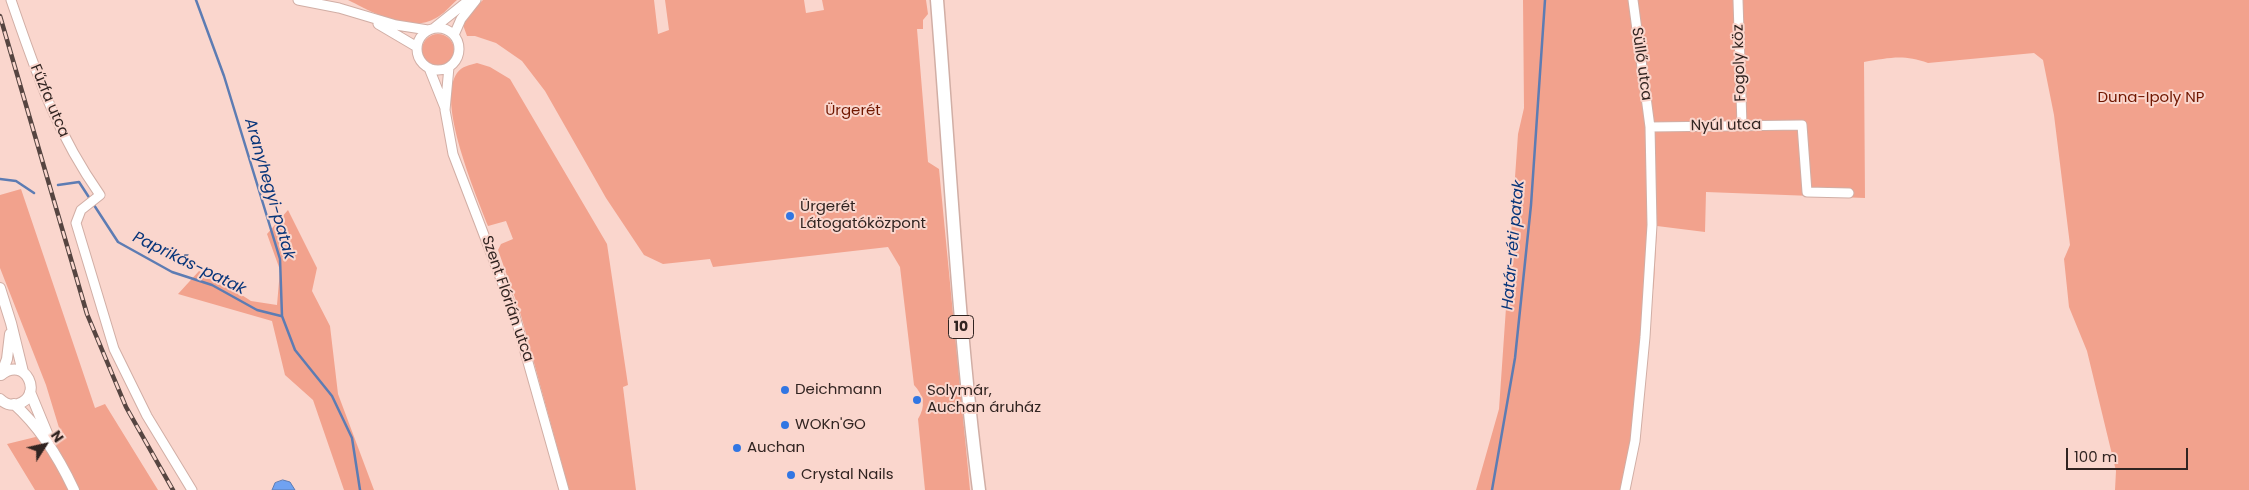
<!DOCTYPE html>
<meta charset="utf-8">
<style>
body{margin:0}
#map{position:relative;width:2249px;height:490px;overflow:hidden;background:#fad6cd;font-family:Poppins,sans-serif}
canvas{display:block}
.north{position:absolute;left:20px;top:420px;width:50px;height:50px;-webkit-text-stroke:4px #fad6cd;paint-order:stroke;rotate:55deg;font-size:14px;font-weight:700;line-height:20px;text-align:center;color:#312421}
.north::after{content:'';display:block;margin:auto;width:18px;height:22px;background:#312421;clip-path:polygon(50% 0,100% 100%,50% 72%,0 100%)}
.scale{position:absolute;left:2066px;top:448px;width:122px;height:22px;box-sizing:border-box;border:2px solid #312421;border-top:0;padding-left:6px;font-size:15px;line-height:18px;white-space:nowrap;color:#312421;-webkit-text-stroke:4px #fad6cd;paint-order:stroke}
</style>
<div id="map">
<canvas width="2249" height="490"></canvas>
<div class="north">N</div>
<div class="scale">100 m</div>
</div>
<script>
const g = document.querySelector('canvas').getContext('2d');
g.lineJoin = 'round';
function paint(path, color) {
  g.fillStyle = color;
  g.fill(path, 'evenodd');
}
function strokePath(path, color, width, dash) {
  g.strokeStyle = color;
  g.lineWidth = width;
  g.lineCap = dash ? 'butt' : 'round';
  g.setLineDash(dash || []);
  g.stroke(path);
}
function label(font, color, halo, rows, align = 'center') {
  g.font = font + ' Poppins,sans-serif';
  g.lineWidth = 4;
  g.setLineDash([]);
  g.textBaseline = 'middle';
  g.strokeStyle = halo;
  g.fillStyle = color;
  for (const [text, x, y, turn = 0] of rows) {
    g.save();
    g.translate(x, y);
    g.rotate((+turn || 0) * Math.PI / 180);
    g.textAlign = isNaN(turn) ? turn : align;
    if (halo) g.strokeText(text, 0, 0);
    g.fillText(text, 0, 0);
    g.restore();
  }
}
const green = new Path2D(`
 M348 0H457C450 6 444 14 436 18 410 34 372 12 348 0Z
 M483 0H654L658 34 669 30 665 0H804L806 13 824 10 822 0H926L928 14 923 20V29H917L928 162 939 169 970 490H925L918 419C926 406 924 396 914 385L900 267 888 247 713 267 710 259 663 264 644 255 606 198 545 91 522 61 496 43 475 36H467L463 25 471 11Z
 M1523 0H2249V490H2115L2116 471 2087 351 2069 307 2064 259 2070 245 2054 115 2043 60 2034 53 1928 63C1903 54 1889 58 1864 62L1865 198 1706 192 1705 232 1657 226 1654 283 1626 490H1476L1499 409 1518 134 1524 108Z
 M422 50a16 16 0 1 1 32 0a16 16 0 1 1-32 0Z
 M477 63 490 67 510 79 607 244 628 385 623 387 636 490H569L520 312 498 250 501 244 513 239 506 221 488 226C476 194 436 102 457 73 462 66 470 65 477 63Z
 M21 189 95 408 105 404 158 490H35L7 444 60 431 46 385 0 268V195Z
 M288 210 317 268 312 291 330 326 338 394 374 490H344L313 400 285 375 272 321 178 294 199 271 217 279 251 301 277 305 280 270 267 234Z`);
const water = new Path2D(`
 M283 480 290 482 295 490H272L275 483Z`);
const stream = new Path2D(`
 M196 0 224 76 280 259 282 316 295 350 332 396 352 438 360 490
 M0 179 16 181 34 193
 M58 185 79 182 118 242 172 272 212 285 257 310 281 316
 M1492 490 1515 358 1531 205 1545 0`);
const minor = new Path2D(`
 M11 0C36 72 55 131 100 195L81 210 76 223 114 349 147 416 192 490
 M298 0 339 8 396 25 428 30
 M1738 0 1742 126
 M378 24 417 47
 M417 49a21 21 0 1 1 42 0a21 21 0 1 1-42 0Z
 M434 28 469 0
 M454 35 461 19 476 0
 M449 67 445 110 453 154 515 316 564 490
 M429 68 445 108
 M1650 127 1802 125 1807 192 1849 193
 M1625 490 1635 441 1645 337 1652 225 1650 127 1633 0`);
const tertiary = new Path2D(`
 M0 288 11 323 23 372
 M1 375 7 359 10 334
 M30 392 49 438
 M0 399C5 404 11 406 18 404 44 396 26 355 1 375
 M14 404C41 428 59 458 74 490`);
const primary = new Path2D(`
 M937 0C950 163 958 327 979 490`);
const rail = new Path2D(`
 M0 16 87 314 126 407 173 490`);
const markers = [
 [790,216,5,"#3176e3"],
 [785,390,5,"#3176e3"],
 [917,400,5,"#3176e3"],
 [785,425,5,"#3176e3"],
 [737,448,5,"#3176e3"],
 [791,475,5,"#3176e3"]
];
const shields = [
 [961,327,25]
];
const shieldNames = [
 ["10",961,327]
];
const streetNames = [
 ["Fogoly köz",1740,63,-92],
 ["Süllő utca",1641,64,82],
 ["Fűzfa utca",49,101,67],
 ["Nyúl utca",1726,126,-1],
 ["Szent Flórián utca",507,299,71]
];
const parkNames = [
 ["Duna-Ipoly NP",2151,98],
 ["Ürgerét",853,111]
];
const poiNames = [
 ["Ürgerét",800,207],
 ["Látogatóközpont",800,224],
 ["Deichmann",795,390],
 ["Solymár,",927,391],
 ["Auchan áruház",927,408],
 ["WOKn'GO",795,425],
 ["Auchan",747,448],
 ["Crystal Nails",801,475]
];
const waterNames = [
 ["Aranyhegyi-patak",269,189,74],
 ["Határ-réti patak",1514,245,-85],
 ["Paprikás-patak",189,264,26]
];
paint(green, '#f2a28d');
paint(water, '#70a2f1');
strokePath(water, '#5d7cb3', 1);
strokePath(stream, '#5d7cb3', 2.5);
strokePath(minor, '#d1aea5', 11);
strokePath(tertiary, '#d1aea5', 12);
strokePath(primary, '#d1aea5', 15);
strokePath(minor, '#fff', 9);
strokePath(tertiary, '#fff', 10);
strokePath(primary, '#fff', 12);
strokePath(rail, '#564541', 4.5);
strokePath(rail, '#fad6cd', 2.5, [8]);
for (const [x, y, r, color] of markers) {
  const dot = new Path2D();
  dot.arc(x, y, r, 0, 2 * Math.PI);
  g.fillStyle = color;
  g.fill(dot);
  strokePath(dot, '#fad6cd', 2);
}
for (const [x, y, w] of shields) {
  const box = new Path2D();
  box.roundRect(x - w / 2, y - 11.5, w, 23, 4);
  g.fillStyle = '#fad6cd';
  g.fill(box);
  strokePath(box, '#312421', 1);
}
label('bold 14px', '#312421', null, shieldNames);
label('15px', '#312421', '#fad6cd', streetNames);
label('15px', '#701700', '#fad6cd', parkNames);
label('15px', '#312421', '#fad6cd', poiNames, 'left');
label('italic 16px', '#07357a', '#fad6cd', waterNames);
</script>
